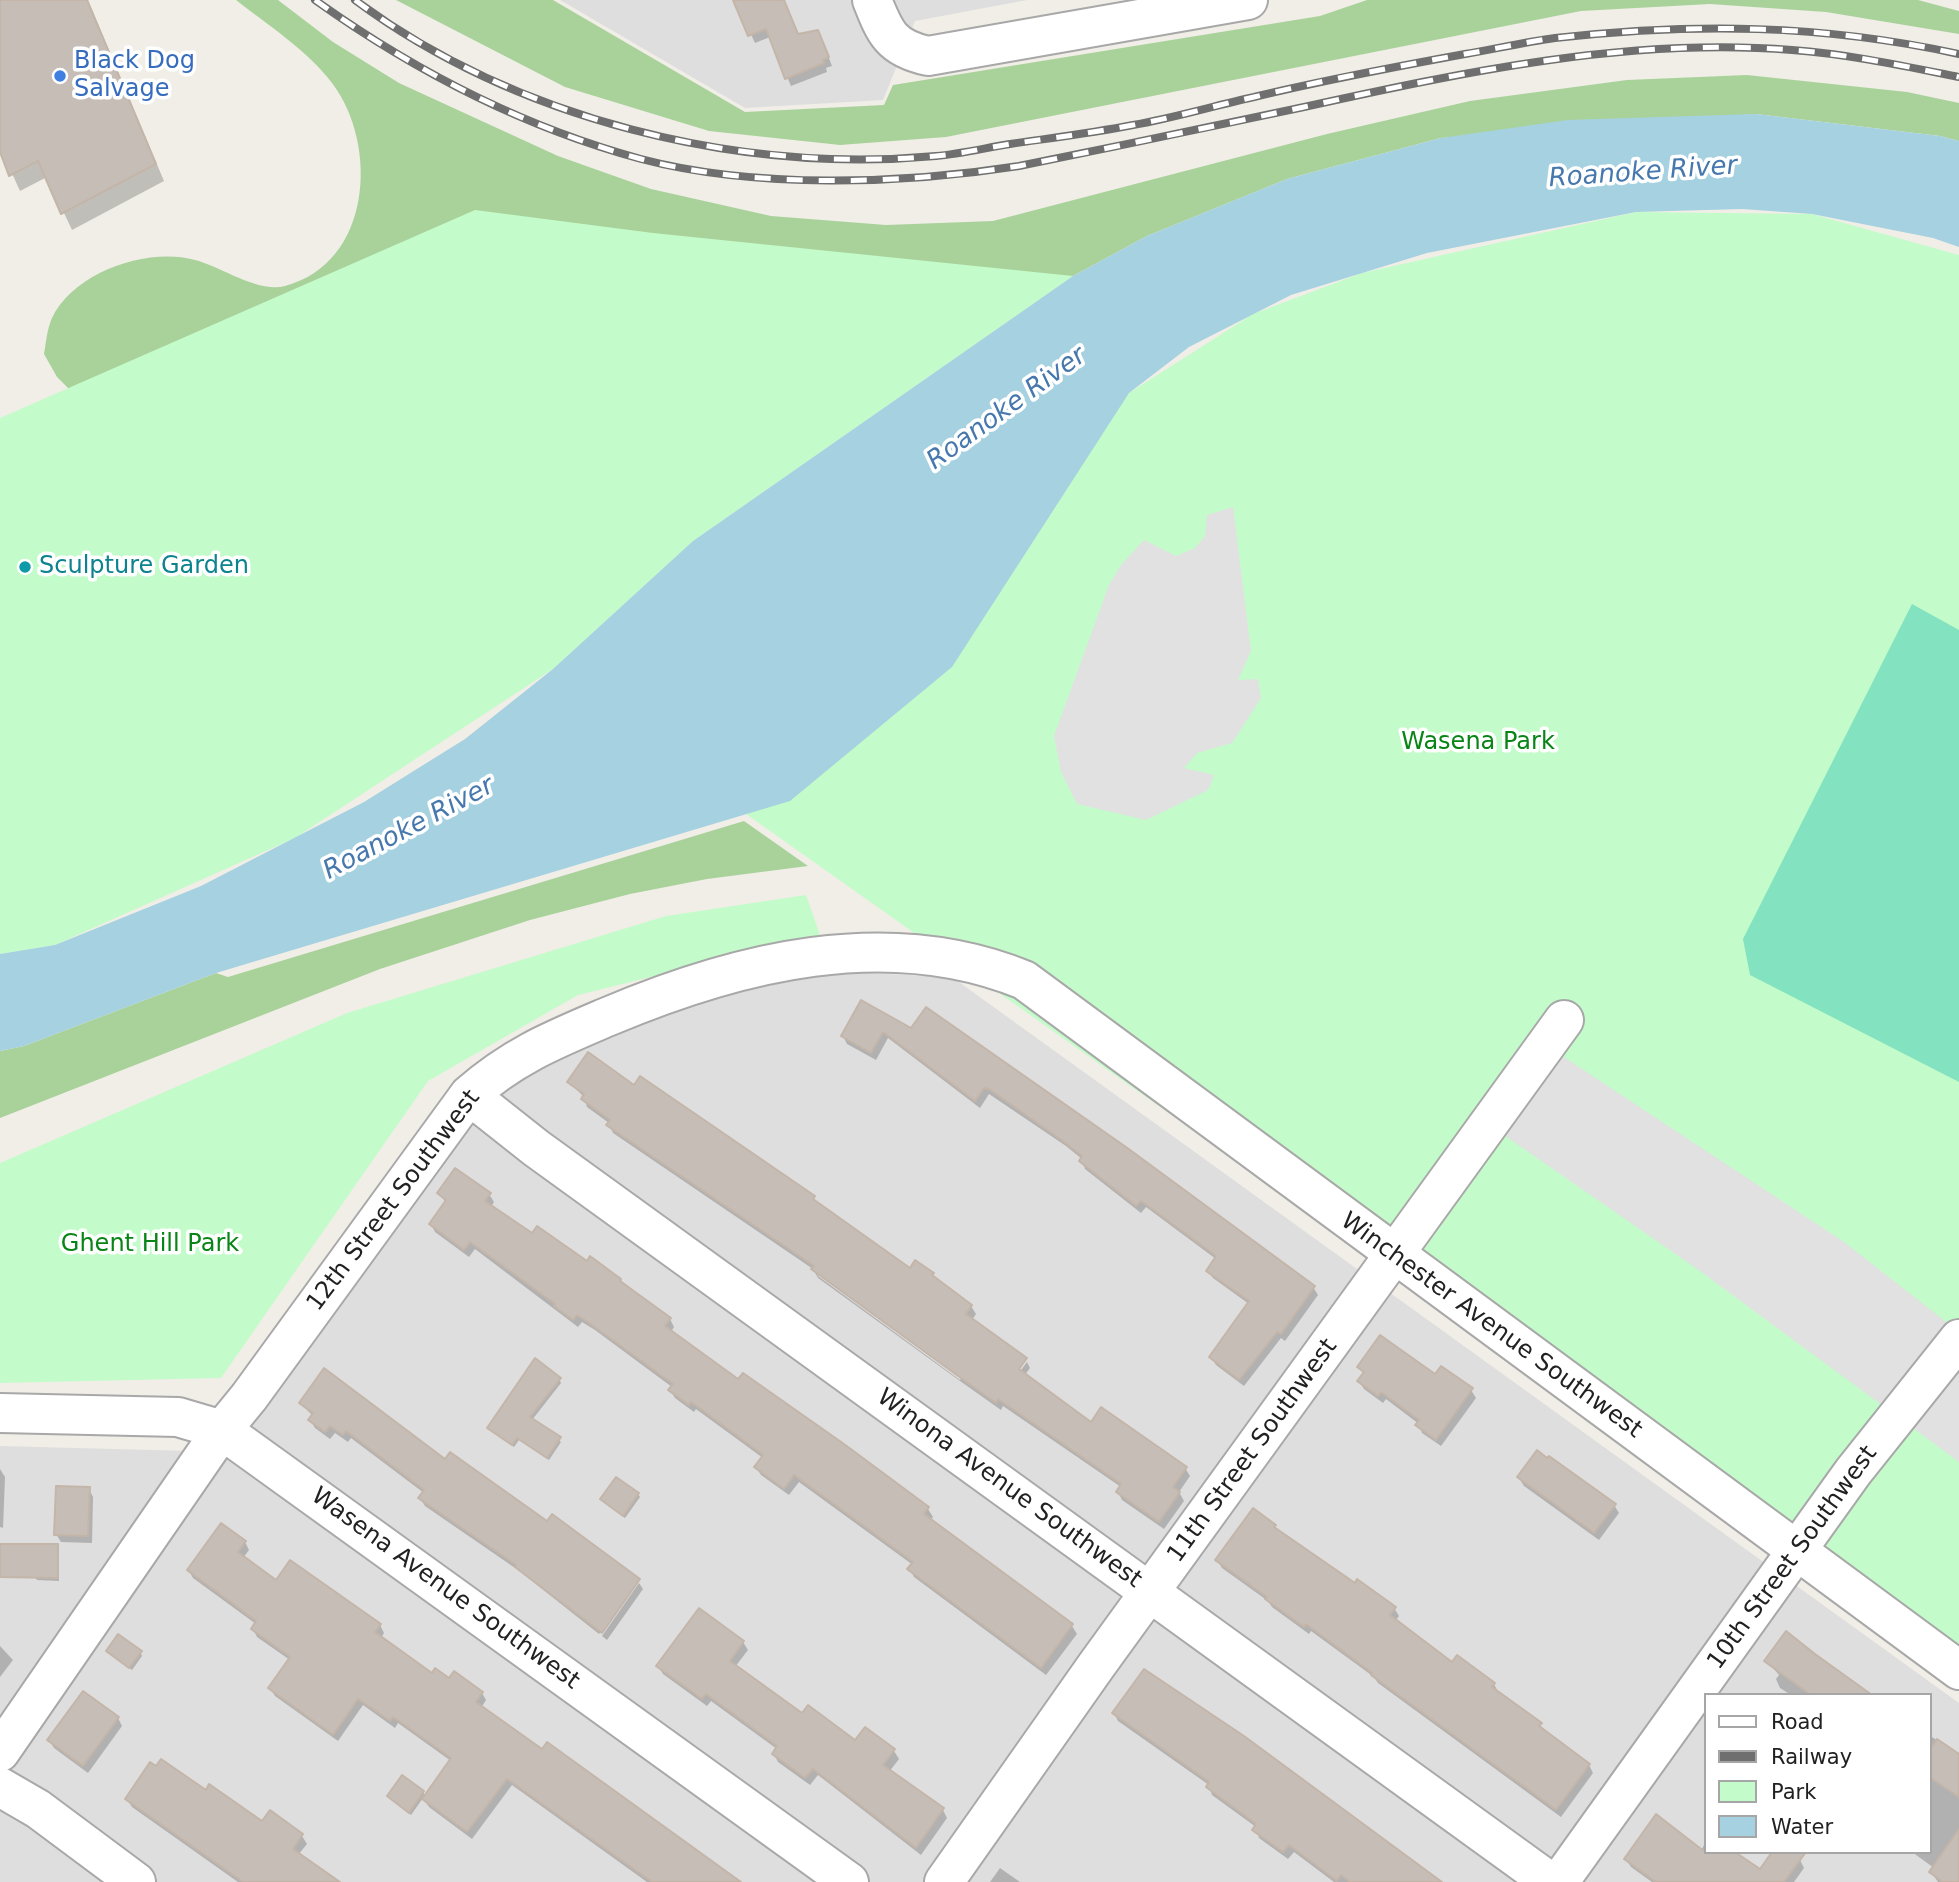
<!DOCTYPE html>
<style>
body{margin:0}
#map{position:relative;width:1959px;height:1882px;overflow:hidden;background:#f1eee7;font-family:"DejaVu Sans",sans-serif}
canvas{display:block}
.legend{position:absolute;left:1704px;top:1693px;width:228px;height:161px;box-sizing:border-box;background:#fff;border:2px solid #a6a6a6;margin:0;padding:9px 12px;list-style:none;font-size:21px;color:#212121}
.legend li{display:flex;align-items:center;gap:14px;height:35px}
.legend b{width:35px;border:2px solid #a6a6a6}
</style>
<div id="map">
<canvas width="1959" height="1882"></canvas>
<ul class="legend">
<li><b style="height:9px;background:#fff"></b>Road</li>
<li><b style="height:9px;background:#6f6f6f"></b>Railway</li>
<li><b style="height:19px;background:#c4fbca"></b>Park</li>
<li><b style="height:19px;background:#a6d1e0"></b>Water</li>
</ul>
</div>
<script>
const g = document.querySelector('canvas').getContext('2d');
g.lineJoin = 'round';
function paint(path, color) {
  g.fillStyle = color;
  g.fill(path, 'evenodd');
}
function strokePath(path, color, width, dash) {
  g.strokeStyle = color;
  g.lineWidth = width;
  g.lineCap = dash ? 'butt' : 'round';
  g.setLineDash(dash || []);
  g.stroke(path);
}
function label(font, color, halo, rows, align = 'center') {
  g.font = font + ' "DejaVu Sans",sans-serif';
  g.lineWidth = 7;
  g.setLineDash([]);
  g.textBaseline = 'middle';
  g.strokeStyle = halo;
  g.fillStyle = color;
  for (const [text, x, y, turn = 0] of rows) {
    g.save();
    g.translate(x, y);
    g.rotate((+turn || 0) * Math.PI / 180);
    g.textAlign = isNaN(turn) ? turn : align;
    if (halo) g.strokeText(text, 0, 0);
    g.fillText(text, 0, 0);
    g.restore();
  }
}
const residential = new Path2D(`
 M560 0H1027L915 21 883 100 745 108Z
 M844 972 952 977 1959 1703V1882H0V1446L228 1452 472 1118 541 1059 702 997ZM1705 1695H1929V1852H1705Z`);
const forest = new Path2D(`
 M236 0H278L333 42 399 83 558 156 651 189 771 216 886 225 993 221 1327 134 1470 101 1627 80 1747 75 1907 92 1959 103V141L1940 136 1756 114 1441 138 1287 179 1147 236 1073 276 969 311 75 395 57 377 44 354C46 343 47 329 52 318 74 272 147 247 195 260 222 267 257 293 285 286 372 263 379 145 332 83 308 51 268 25 236 0Z
 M396 0H553L745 112 884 105 893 85 1320 16 1367 0H1918L1959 11V34L1826 12 1710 4 1581 11 946 137 840 145 709 131 565 87Z
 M744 821 808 866 707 879 630 894 530 920 380 969 0 1118V1051L24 1046 216 973 228 977Z`);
const park = new Path2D(`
 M475 210 653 233 1073 276 693 541 553 669 295 838 55 945 0 954V418Z
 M1636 212 1812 214 1959 255V1672L746 814 884 723 1129 393 1253 314 1362 273Z
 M806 895 820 935 578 995 428 1081 221 1378 0 1383V1163L347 1013 666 916Z`);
const pitch = new Path2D(`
 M1912 604 1959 630V1082L1750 975 1743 939Z`);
const parking = new Path2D(`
 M1233 507 1251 651 1238 680 1258 679 1261 698 1232 743 1197 753 1184 768 1214 775 1208 790 1146 820 1077 804 1061 772 1054 736 1109 585 1121 565 1144 540 1176 556 1195 548 1205 536 1207 515Z
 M1535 1038 1844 1242 1959 1332V1462L1700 1271 1478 1117Z`);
const water = new Path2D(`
 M1756 114 1940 136 1959 141V247L1933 238 1812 214 1742 209 1636 212 1427 253 1291 295 1189 347 1129 393 952 667 790 801 216 973 24 1046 0 1051V954L55 945 201 886 364 802 465 739 553 669 693 541 1073 276 1147 236 1287 179 1441 138 1568 120Z`);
const shadow = new Path2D(`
 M0 0H88L164 181 72 230 47 177 20 191 0 147Z
 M735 0H783L798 36 822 40 832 66 826 68 827 72 791 86 770 37 755 43Z
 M861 1002 1313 1287 1318 1295 1285 1341 1281 1338 1244 1386 1216 1365 1211 1357 1249 1304 1213 1278 1208 1271 1216 1259 1146 1207 1141 1213 1085 1169 1082 1159 1066 1146 989 1094 980 1108 888 1038 876 1060 847 1044 843 1036Z
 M640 1079 814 1198 818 1205 911 1270 932 1274 936 1281 971 1306 976 1314 972 1320 1025 1359 1012 1376 1015 1378 1027 1362 1030 1368 1024 1376 1091 1424 1185 1468 1190 1476 1179 1492 1184 1501 1164 1529 1122 1500 1118 1492 1121 1487 1003 1406 1001 1410 960 1381 818 1278 813 1269 613 1133 609 1123 587 1107 584 1097 569 1082 634 1087ZM817 1272 962 1377 960 1380 818 1276Z
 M439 1193 489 1194 494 1202 491 1207 532 1236 620 1280 670 1319 674 1327 671 1332 739 1381 843 1446 928 1509 933 1517 930 1521 1072 1626 1077 1634 1046 1675 914 1577 910 1569 913 1565 799 1482 789 1495 761 1475 756 1467 763 1458 696 1409 694 1412 675 1398 670 1390 672 1387 595 1330 582 1322 578 1327 475 1249 469 1257 435 1232 431 1224 446 1203Z
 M1359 1367 1436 1376 1471 1390 1476 1398 1441 1446 1422 1433 1419 1424 1386 1399 1383 1403 1364 1389 1359 1381 1364 1375Z
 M559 1379 561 1383 532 1420 561 1442 549 1460 519 1440 514 1447 491 1431 489 1428Z
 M301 1404 446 1461 547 1523 552 1516 638 1581 599 1634 518 1570 425 1506 420 1498 424 1493 351 1438 348 1442 335 1433 330 1439 315 1428 310 1420 313 1416Z
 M1548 1461 1614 1505 1619 1513 1599 1540 1524 1486 1519 1478Z
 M0 1469 5 1477 3 1528 0 1527Z
 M89 1489 93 1497 92 1543 61 1542 56 1534Z
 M638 1494 640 1497 625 1518 602 1500Z
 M1274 1526 1278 1531 1355 1586 1394 1608 1399 1616 1395 1621 1452 1664 1494 1684 1498 1692 1589 1765 1593 1773 1561 1817 1378 1683 1374 1677 1311 1631 1309 1634 1272 1607 1268 1601 1222 1568 1217 1560Z
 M245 1542 249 1550 243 1558 277 1582 380 1625 384 1633 381 1638 432 1675 482 1693 486 1700 481 1708 736 1882H647L512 1785 472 1839 429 1807 423 1798 411 1815 389 1796 423 1792 426 1797 451 1761 398 1723 395 1728 363 1705 338 1741 275 1696 270 1688 290 1660 257 1637 253 1629 256 1624 193 1578 189 1571Z
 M57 1546 59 1581 37 1580 35 1577Z
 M639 1583 643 1589 607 1640 602 1636Z
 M1786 1634 1873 1695H1791L1780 1688 1776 1679 1779 1675 1767 1661Z
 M743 1642 748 1650 735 1667 802 1715 856 1743 865 1730 894 1751 899 1759 889 1772 943 1810 947 1818 921 1855 818 1775 810 1785 778 1762 774 1754 777 1749 711 1701 707 1706 663 1674 658 1666Z
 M0 1646 13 1660 0 1677Z
 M108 1651 140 1652 142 1656 132 1670Z
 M1114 1713 1442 1882H1334L1294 1852 1288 1859 1259 1838 1256 1827 1212 1795 1209 1785 1118 1721Z
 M118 1718 122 1726 88 1773 54 1748 49 1740Z
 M1929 1735 1959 1755V1882H1938L1931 1872 1934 1868 1912 1852H1929Z
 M206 1792 262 1823 302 1836 307 1844 298 1855 337 1882H238L132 1807 127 1799Z
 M1657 1817 1702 1849 1705 1843V1852L1760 1872 1800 1860 1804 1868 1794 1882H1652L1631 1867 1626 1859Z
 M1000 1868 1020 1882H990Z`);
const building = new Path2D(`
 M0 0H87L156 164 61 214 38 161 9 176 0 152Z
 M733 0H784L798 34 818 30 829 57 823 60 824 63 785 79 766 29 748 36Z
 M861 1000 911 1028 926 1007 1126 1147 1315 1286 1281 1334 1277 1332 1239 1380 1209 1357 1249 1301 1206 1271 1216 1256 1141 1201 1136 1206 1079 1161 1082 1156 1060 1139 989 1089 984 1088 975 1101 883 1032 871 1053 841 1036Z
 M588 1052 634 1085 640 1076 815 1196 813 1199 910 1268 915 1260 934 1273 932 1275 972 1305 966 1314 1027 1358 1019 1369 1091 1422 1101 1407 1187 1467 1173 1487 1180 1492 1159 1522 1116 1492 1121 1484 998 1399 996 1403 954 1373 811 1269 814 1266 606 1125 610 1120 581 1099 584 1094 567 1082Z
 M455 1168 491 1193 485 1201 532 1233 537 1226 587 1261 590 1256 621 1279 620 1281 671 1318 665 1326 738 1379 743 1373 844 1444 929 1507 924 1514 1073 1624 1041 1668 907 1569 913 1562 794 1475 784 1489 754 1467 763 1455 691 1402 689 1405 668 1390 673 1384 589 1323 577 1315 573 1320 554 1306 555 1304 470 1242 464 1250 429 1224 446 1200 437 1193Z
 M1380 1335 1435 1374 1441 1366 1473 1388 1436 1440 1415 1425 1419 1420 1381 1392 1378 1396 1357 1381 1364 1372 1357 1367Z
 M535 1358 561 1378 530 1417 561 1437 547 1458 517 1438 512 1445 487 1428Z
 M324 1368 445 1459 450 1452 547 1521 552 1514 640 1579 602 1633 515 1567 516 1565 418 1498 424 1490 346 1431 343 1435 330 1426 325 1432 308 1420 313 1413 299 1403Z
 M1537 1450 1547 1458 1549 1456 1616 1504 1594 1533 1517 1477Z
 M616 1477 639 1493 623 1516 600 1499Z
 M56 1486 90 1487 88 1536 54 1535Z
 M1253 1508 1276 1525 1274 1527 1355 1583 1357 1579 1396 1607 1390 1615 1452 1662 1457 1655 1495 1683 1492 1687 1542 1723 1539 1726 1590 1764 1556 1810 1371 1675 1372 1673 1306 1624 1304 1627 1265 1599 1267 1597 1215 1560Z
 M221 1523 246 1541 238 1552 276 1580 290 1560 381 1624 375 1632 432 1673 435 1668 449 1678 454 1671 483 1692 476 1702 542 1749 547 1742 741 1882H652L507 1779 467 1832 422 1799 451 1758 393 1717 390 1721 358 1699 333 1735 268 1688 290 1657 251 1629 256 1621 187 1570Z
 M0 1544H58V1578L0 1577Z
 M699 1608 744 1641 730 1661 802 1713 808 1705 855 1740 865 1727 895 1749 883 1765 944 1808 916 1848 813 1769 805 1778 772 1754 777 1746 706 1694 702 1699 656 1666Z
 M1786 1631 1815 1654 1872 1695H1811L1764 1661Z
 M118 1634 142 1651 129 1668 106 1651Z
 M1144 1669 1244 1736 1442 1882H1350L1341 1875 1337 1881 1289 1845 1283 1852 1252 1830 1256 1824 1206 1787 1209 1782 1112 1713Z
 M83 1691 119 1717 83 1766 47 1740Z
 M1937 1739 1959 1754V1797L1929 1777V1751Z
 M161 1759 206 1790 209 1784 262 1821 270 1810 303 1834 293 1849 340 1882H243L125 1799 150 1762 156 1766Z
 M402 1775 424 1791 409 1813 387 1796Z
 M1656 1814 1705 1852H1735L1760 1869 1772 1852H1806L1784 1882H1656L1624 1859Z
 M1959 1829V1882H1943L1929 1872Z`);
const minor = new Path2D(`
 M872 0C885 33 891 48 928 56L1248 0
 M469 1095 536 1148 1550 1882
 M0 1413 178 1417 222 1430 849 1882
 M0 1752 222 1430 249 1397 469 1095C513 1056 553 1040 607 1017 737 962 887 924 1024 980L1959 1670
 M0 1787 38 1809 136 1882
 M944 1882 1096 1666 1564 1020
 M1559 1882 1853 1472 1959 1339`);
const rail = new Path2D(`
 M315 0C413 70 523 127 641 159 755 189 904 184 1019 166 1114 147 1210 127 1304 107 1464 72 1628 37 1792 50 1848 54 1904 66 1959 77
 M355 0C515 119 738 174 936 156 960 154 985 148 1010 144 1051 138 1092 133 1133 125 1173 118 1213 106 1254 97 1324 80 1394 67 1465 54 1495 49 1525 42 1555 38 1694 23 1822 24 1959 54`);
const markers = [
 [60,76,7,"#3f7fe0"],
 [25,567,7,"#0f9aa8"]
];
const shopNames = [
 ["Black Dog",74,62],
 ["Salvage",74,90]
];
const cultureNames = [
 ["Sculpture Garden",39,567]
];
const parkNames = [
 ["Wasena Park",1478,743],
 ["Ghent Hill Park",150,1245]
];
const streetNames = [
 ["12th Street Southwest",394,1201,-53],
 ["Winchester Avenue Southwest",1491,1326,36],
 ["11th Street Southwest",1253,1451,-54],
 ["Winona Avenue Southwest",1009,1489,36],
 ["10th Street Southwest",1793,1558,-54],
 ["Wasena Avenue Southwest",445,1589,36]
];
const waterNames = [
 ["Roanoke River",1643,173,-4],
 ["Roanoke River",1007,409,-36],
 ["Roanoke River",409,829,-28]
];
paint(residential, '#dfdede');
paint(forest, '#a9d29b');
paint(park, '#c4fbca');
paint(pitch, '#83e2c0');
paint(parking, '#e1e1e1');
paint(water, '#a6d1e0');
paint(shadow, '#0003');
paint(building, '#c6beb6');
strokePath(building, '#c4b5a9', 2);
strokePath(minor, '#a8a8a8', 42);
strokePath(minor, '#fff', 38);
strokePath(rail, '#6f6f6f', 8);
strokePath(rail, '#fff', 5, [16]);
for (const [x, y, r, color] of markers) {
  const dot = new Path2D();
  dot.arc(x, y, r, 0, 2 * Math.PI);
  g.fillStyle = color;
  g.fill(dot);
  strokePath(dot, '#fff', 2.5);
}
label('24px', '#366cbe', '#fff', shopNames, 'left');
label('24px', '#0d838f', '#fff', cultureNames, 'left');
label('24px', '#088516', '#fff', parkNames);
label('24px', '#212121', '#fff', streetNames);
label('italic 26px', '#4677ad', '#fff', waterNames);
</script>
